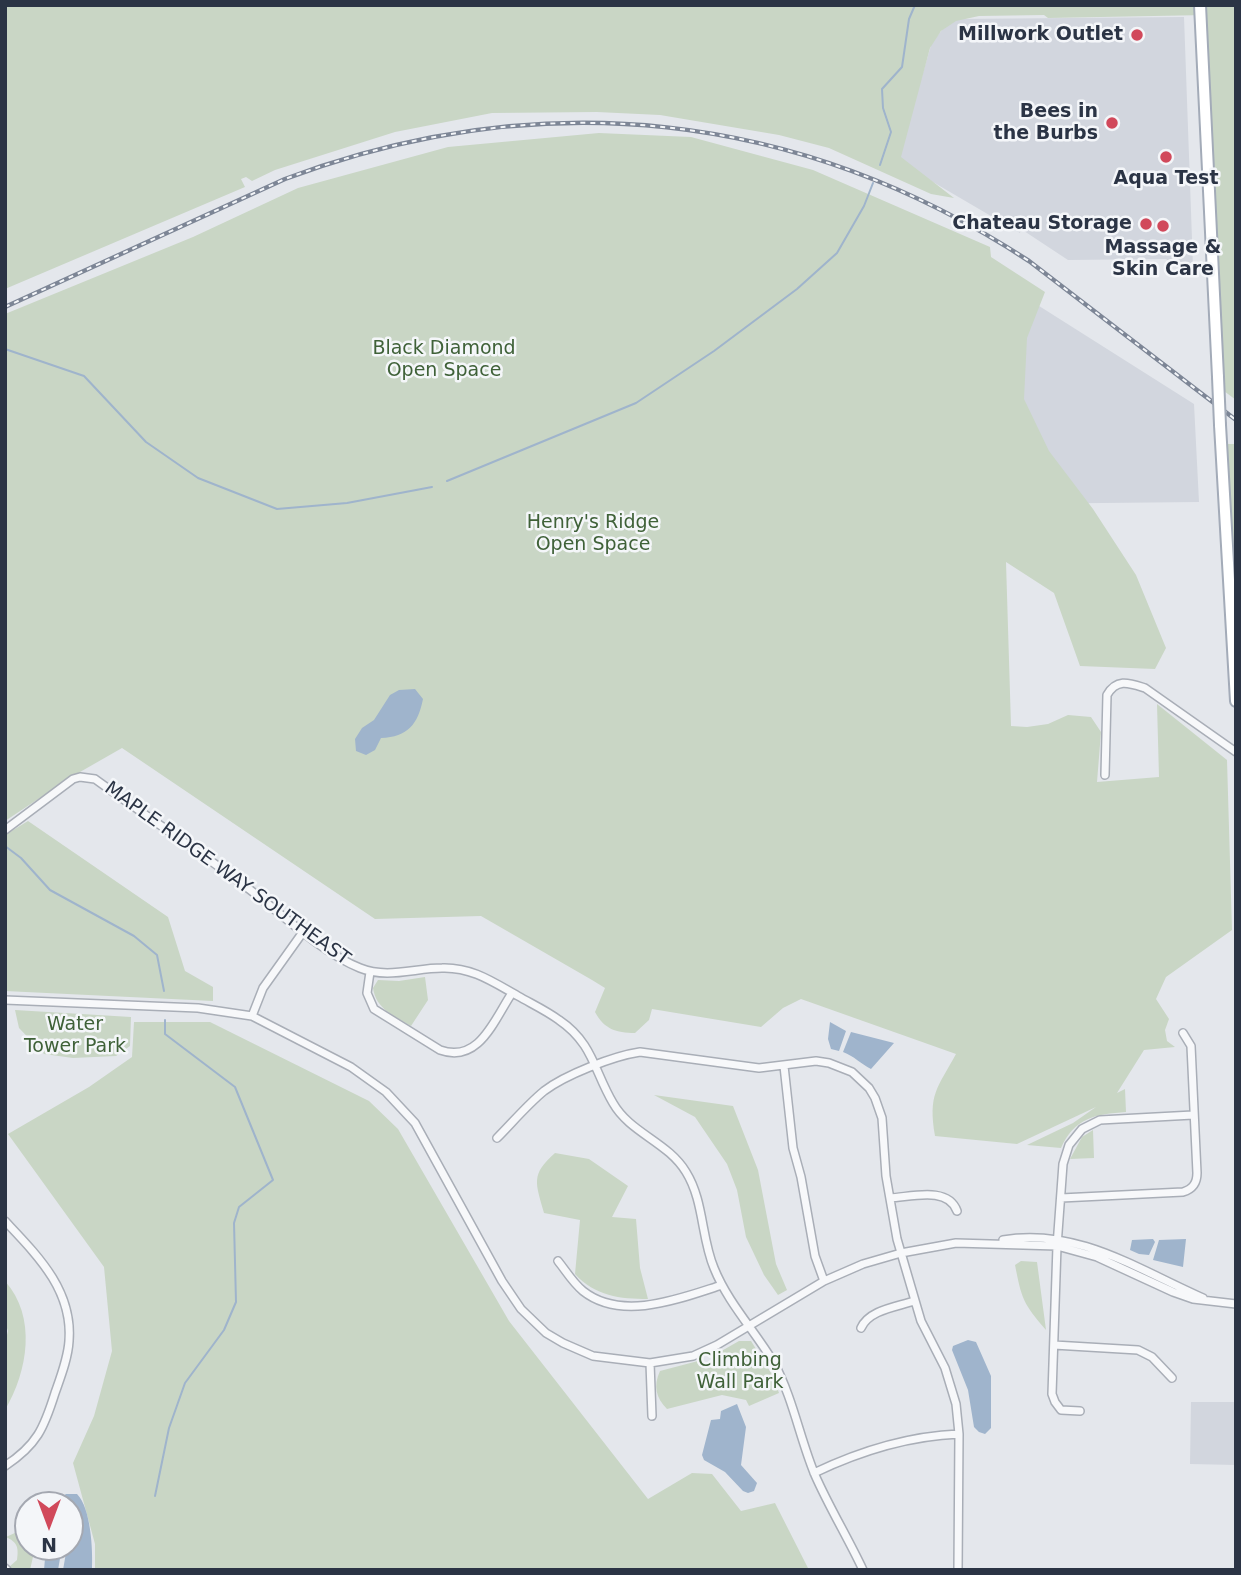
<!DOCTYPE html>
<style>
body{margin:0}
#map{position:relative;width:1241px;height:1575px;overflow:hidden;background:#e4e7ec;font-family:"DejaVu Sans",sans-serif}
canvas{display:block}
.frame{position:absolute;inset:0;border:7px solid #2b3445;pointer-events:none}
.north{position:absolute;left:14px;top:1491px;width:70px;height:70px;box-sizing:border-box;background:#f4f6f9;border:2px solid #a4a8b1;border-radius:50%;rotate:180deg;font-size:19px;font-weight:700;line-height:28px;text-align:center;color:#2b3445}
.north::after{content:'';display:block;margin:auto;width:24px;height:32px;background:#d1495b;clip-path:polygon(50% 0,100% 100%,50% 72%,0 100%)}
</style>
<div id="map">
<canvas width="1241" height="1575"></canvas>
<div class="frame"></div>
<div class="north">N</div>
</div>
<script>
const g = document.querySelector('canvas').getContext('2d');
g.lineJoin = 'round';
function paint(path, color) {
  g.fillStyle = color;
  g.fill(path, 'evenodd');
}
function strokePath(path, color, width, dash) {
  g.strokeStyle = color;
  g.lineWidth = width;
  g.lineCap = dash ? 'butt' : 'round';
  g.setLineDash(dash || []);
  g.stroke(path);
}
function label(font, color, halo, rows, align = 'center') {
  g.font = font + ' "DejaVu Sans",sans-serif';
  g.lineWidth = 5;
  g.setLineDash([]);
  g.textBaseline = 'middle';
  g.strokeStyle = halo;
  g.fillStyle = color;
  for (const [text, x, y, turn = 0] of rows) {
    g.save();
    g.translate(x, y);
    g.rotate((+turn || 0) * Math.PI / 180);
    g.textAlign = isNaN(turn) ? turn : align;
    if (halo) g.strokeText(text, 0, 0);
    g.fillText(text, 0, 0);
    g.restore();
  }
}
const built = new Path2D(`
 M1184 17 1193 267 1179 269 1166 259 1068 260 1021 229 1020 233 897 161 932 42 943 29 956 19Z
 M1017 292 1194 404 1199 502 1007 504Z
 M1191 1402H1236V1465L1190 1464Z`);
const green = new Path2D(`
 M5 5H1236V400L1224 391 1206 15 1048 18 1044 15 979 16 956 21 941 31 930 48 901 157 954 198 931 194 829 148 779 135 660 115 597 112 492 113 395 132 275 170 252 181 246 177 241 179 245 187 5 289Z
 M599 133 691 137 813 170 990 247 991 257 1045 292 1027 338 1024 399 1049 451 1093 509 1136 575 1166 648 1155 669 1080 666 1054 593 1006 562 1011 726 1027 727 1048 724 1068 715 1091 717 1101 732 1097 782 1159 777 1157 704 1227 760 1232 930 1166 977 1156 999 1169 1019 1165 1030 1167 1041 1175 1047 1144 1050 1117 1093 1125 1089 1126 1112C1096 1114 1074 1118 1061 1148L1027 1145 1073 1123 1096 1107 1017 1144 935 1136C928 1094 937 1089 956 1054L801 999 783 1008 761 1027 652 1009 649 1020 635 1033C616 1033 604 1029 595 1012L605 988 592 980 481 916 375 919 122 748 73 776 5 821V314L193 237 298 188 448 147Z
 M1227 444H1236V645Z
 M28 821 168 917 185 971 213 987V1001L5 991V835Z
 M425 977 428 1000 411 1026C394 1016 376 1009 373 988L378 980 399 981Z
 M15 1010 131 1017 130 1046 116 1056 73 1058 44 1054 19 1028Z
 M134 1022H210L369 1101 398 1129 509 1321 648 1499 692 1473 712 1474 741 1511 775 1503 809 1570H95V1544L73 1463 94 1416 112 1351 104 1267 8 1134 89 1087 132 1057Z
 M654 1095 733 1106 758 1170 776 1264 787 1290 778 1295 764 1275 746 1237 737 1190 727 1164 695 1117Z
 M1093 1130 1094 1158 1070 1159 1082 1137Z
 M555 1153 589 1159 628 1186 612 1217 636 1219 640 1268 648 1299C620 1299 595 1296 575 1274L580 1220 544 1213C536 1183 530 1175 555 1153Z
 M1021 1261 1037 1262 1046 1330C1023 1303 1022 1300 1015 1265Z
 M5 1281C37 1317 28 1371 5 1410V1343L8 1331 5 1322Z
 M739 1341H751L773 1376 779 1393 749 1406 746 1400 722 1395 667 1409C656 1398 653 1386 660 1371L698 1361 701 1364 718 1358V1353Z
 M28 1527V1547L35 1548 30 1570H13L9 1567 17 1560C19 1547 17 1542 6 1537Z`);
const water = new Path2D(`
 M415 689 423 699C418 724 408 737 381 738L375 750 366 755 356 751 355 739 362 728 374 720 390 695 399 690Z
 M830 1022 846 1031 839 1051 831 1049 828 1039Z
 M851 1032 894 1043 871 1069C861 1064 854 1056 843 1052Z
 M1153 1239 1155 1242 1149 1255 1139 1254 1130 1250 1132 1240Z
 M1186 1239 1183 1267 1153 1260 1159 1240Z
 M968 1340 976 1342 991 1376V1428L985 1434 979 1432 974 1427 968 1390 952 1350 953 1346Z
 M737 1404 746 1427 741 1465 757 1483 754 1491 748 1493 743 1491 725 1472 704 1460 702 1455 711 1420 720 1419 721 1411Z
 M66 1494H77C91 1508 93 1550 92 1570H63L67 1547H70V1505H51Z
 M46 1547H62L58 1570H44Z`);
const stream = new Path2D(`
 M880 165 891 132 883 108 882 89 902 67 909 19 915 5
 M5 349 84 376 146 442 198 478 277 509 347 503 432 487
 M447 481 636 403 714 351 797 289 837 253 864 206 873 183
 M5 846 21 858 50 890 134 936 157 955 164 991
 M155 1496 169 1428 185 1383 224 1330 236 1302 234 1223 239 1207 273 1180 235 1087 165 1034V1020`);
const minor = new Path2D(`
 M1105 775 1107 695C1117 678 1129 683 1145 688L1236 752
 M5 830 73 779 80 777 95 779C146 816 199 851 249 889 282 914 322 953 360 968 387 979 415 968 442 968 472 967 493 982 518 996 532 1004 547 1011 559 1020 593 1043 594 1071 613 1103 630 1133 668 1142 686 1172 704 1201 701 1237 714 1268 728 1303 755 1331 774 1363 793 1398 800 1439 815 1475 829 1507 848 1538 863 1570
 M370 972 367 993 374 1009 440 1050C479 1064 494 1020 512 993
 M5 1000 198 1008 252 1016 351 1067 386 1092 415 1123 502 1281 521 1309 546 1333 563 1343 593 1356 650 1363 693 1356 717 1345 824 1281 863 1264 901 1253 956 1243 1057 1246 1097 1257 1173 1292 1193 1299 1236 1304
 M252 1016 263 988 303 932
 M784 1066 793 1148 801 1177 815 1256 824 1281
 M497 1138C512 1123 527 1105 544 1091 565 1075 613 1056 640 1052L759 1068 816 1061 829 1063 852 1072 869 1088 875 1098 882 1118 886 1176 897 1239 921 1321 945 1368 956 1404 959 1434 958 1570
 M890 1198C911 1197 948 1186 957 1211
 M1061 1198 1183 1192C1193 1189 1197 1183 1197 1173L1191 1046 1183 1033
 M5 1221C37 1255 73 1290 69 1341 68 1358 61 1376 55 1393 44 1428 37 1445 5 1466
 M1003 1240C1076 1227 1139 1270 1203 1298
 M558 1261C566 1271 573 1283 583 1291 622 1322 681 1298 722 1285
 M861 1328C869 1310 896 1307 914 1301
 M1054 1345 1138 1350 1152 1357 1172 1378
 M650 1363 652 1416
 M1080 1411 1061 1410 1055 1402 1052 1394 1057 1246 1063 1164 1069 1145 1082 1129 1100 1120 1193 1115
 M814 1473C860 1451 909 1436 959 1434
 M5 1568 7 1570`);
const primary = new Path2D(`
 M1200 5 1218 377
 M1220 425 1236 701`);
const rail = new Path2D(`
 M5 307 285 179C542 83 798 110 1029 261L1236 420`);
const primaryBridge = new Path2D(`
 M1218 377 1220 425`);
const markers = [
 [1137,35,7,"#d1495b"],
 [1112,123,7,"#d1495b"],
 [1166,157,7,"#d1495b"],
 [1146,224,7,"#d1495b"],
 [1163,226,7,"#d1495b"]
];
const poiNames = [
 ["Millwork Outlet",1123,35],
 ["Bees in",1098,112],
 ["the Burbs",1098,134],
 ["Aqua Test",1166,179,"center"],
 ["Chateau Storage",1132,224],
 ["Massage &",1163,248,"center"],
 ["Skin Care",1163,270,"center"]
];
const parkNames = [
 ["Black Diamond",444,349],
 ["Open Space",444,371],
 ["Henry's Ridge",593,523],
 ["Open Space",593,545],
 ["Water",75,1025],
 ["Tower Park",75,1047],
 ["Climbing",740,1361],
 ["Wall Park",740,1383]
];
const streetNames = [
 ["MAPLE RIDGE WAY SOUTHEAST",227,874,36]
];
paint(built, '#d2d6de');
paint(green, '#c9d6c5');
paint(water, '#9fb4cc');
strokePath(stream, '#9fb4cc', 2);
strokePath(minor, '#a9aeb7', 10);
strokePath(primary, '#a3abb8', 14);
strokePath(minor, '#f7f8fa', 7);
strokePath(primary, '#fff', 10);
strokePath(rail, '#7d8696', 4.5);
strokePath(rail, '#f4f6f9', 2, [5]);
strokePath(primaryBridge, '#a3abb8', 14, []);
strokePath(primaryBridge, '#fff', 10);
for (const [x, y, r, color] of markers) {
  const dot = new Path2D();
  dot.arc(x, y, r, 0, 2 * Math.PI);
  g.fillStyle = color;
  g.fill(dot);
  strokePath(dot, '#f4f6f9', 2.5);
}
label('bold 19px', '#2b3445', '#f4f6f9', poiNames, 'right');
label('19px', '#3f6138', '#f4f6f9', parkNames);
label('19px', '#2b3445', '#f4f6f9', streetNames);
</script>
